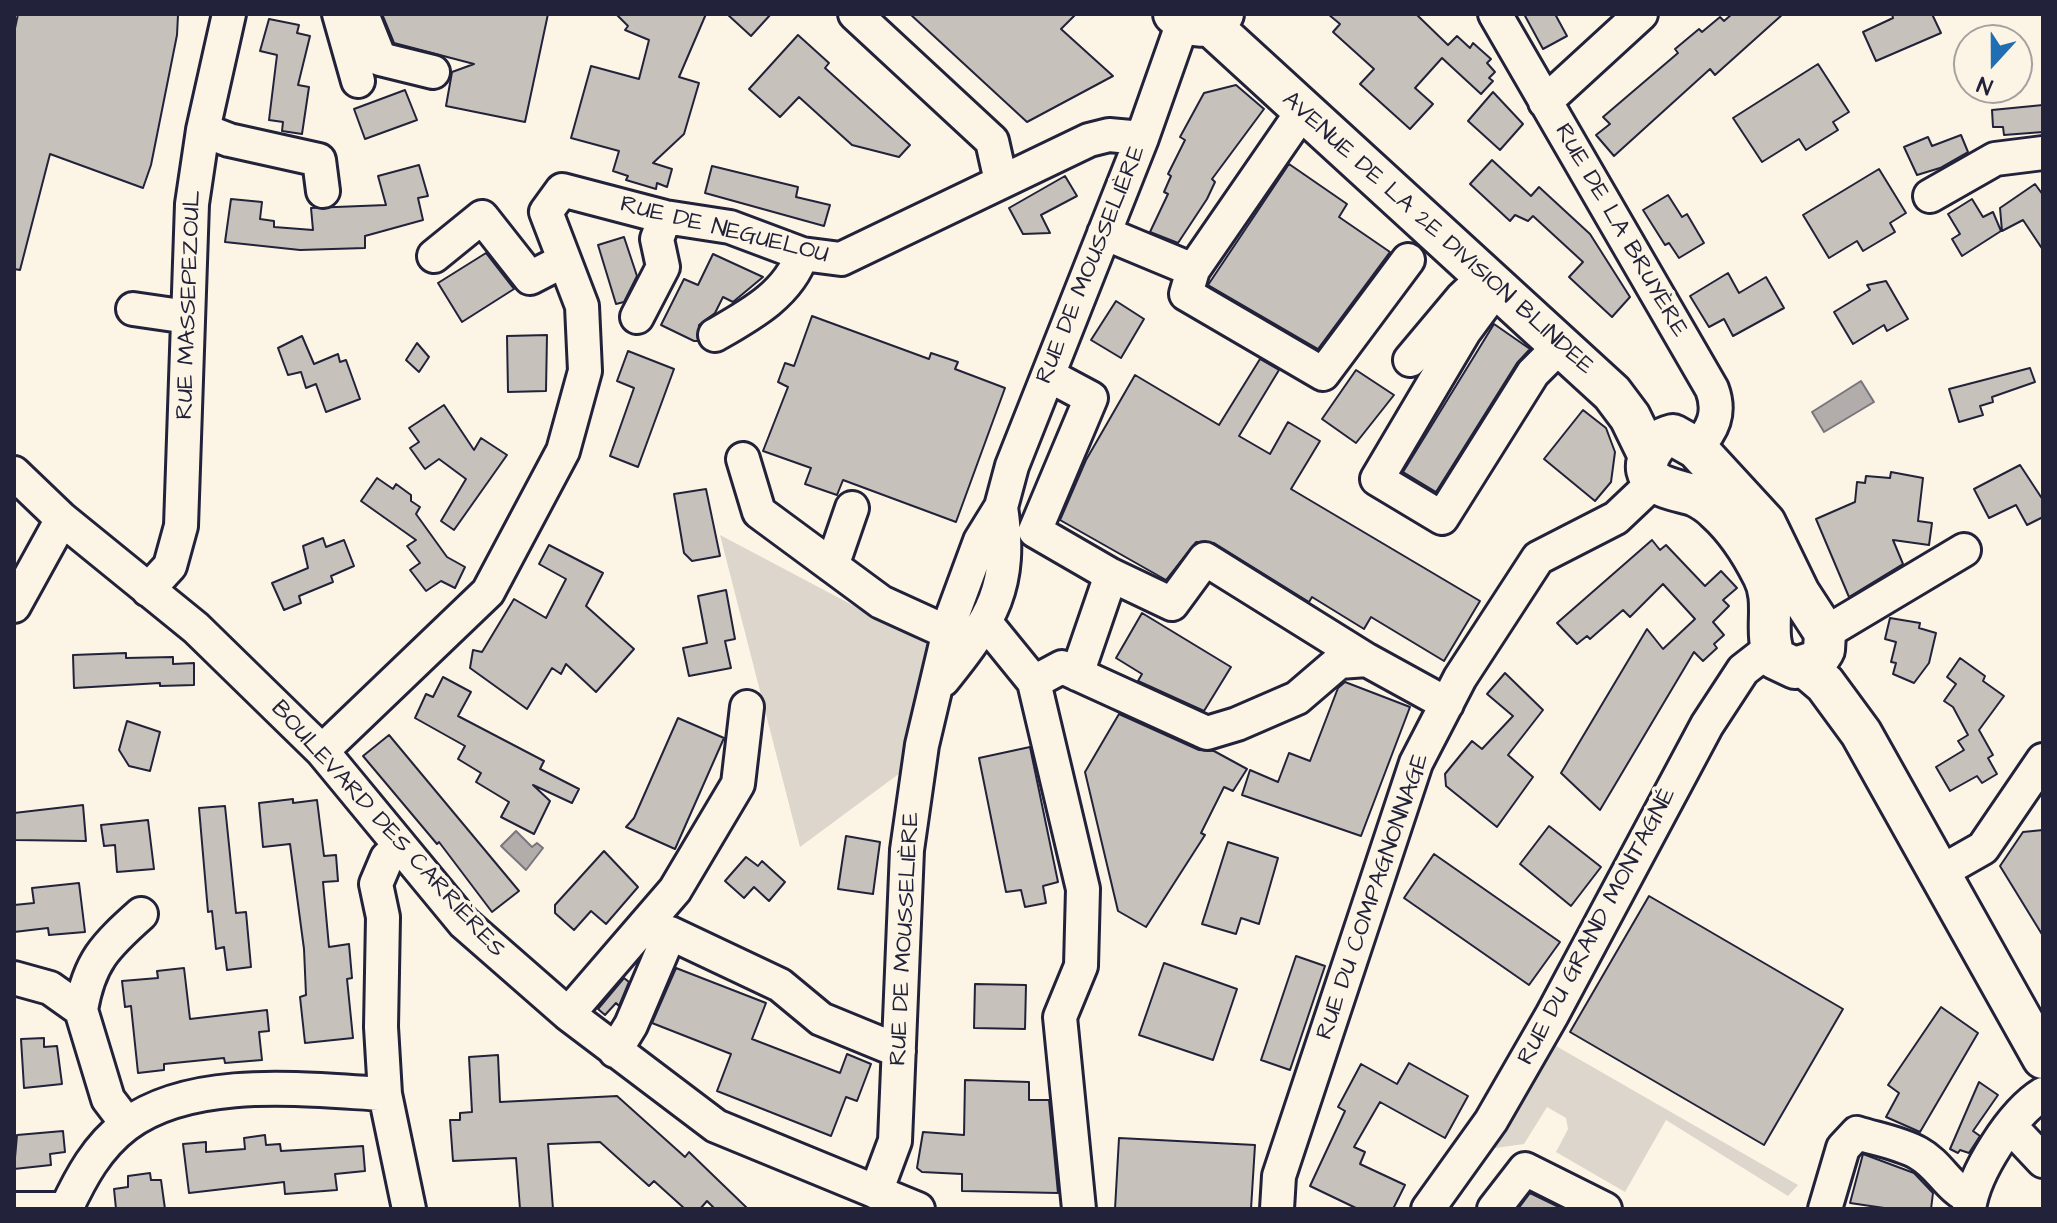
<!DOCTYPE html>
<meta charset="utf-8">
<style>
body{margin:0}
#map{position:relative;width:2057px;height:1223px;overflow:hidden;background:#fcf5e5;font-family:"Architects Daughter",sans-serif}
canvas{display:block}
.frame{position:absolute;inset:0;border:16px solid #22223b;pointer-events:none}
.north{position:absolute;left:1953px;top:24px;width:80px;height:80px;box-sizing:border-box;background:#fcf5e5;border:2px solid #a5a1a1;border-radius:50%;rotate:201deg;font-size:22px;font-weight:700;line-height:32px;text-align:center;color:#22223b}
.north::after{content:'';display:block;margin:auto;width:28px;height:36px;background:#1f6fb2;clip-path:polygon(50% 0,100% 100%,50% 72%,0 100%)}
</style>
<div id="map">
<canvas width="2057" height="1223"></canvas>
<div class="frame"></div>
<div class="north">N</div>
</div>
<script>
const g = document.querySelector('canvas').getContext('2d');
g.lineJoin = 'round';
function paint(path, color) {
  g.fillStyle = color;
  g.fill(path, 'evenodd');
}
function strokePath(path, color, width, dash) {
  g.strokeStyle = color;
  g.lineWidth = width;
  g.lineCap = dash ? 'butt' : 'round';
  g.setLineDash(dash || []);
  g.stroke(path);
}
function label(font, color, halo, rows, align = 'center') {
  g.font = font + ' "Architects Daughter",sans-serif';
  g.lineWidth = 7;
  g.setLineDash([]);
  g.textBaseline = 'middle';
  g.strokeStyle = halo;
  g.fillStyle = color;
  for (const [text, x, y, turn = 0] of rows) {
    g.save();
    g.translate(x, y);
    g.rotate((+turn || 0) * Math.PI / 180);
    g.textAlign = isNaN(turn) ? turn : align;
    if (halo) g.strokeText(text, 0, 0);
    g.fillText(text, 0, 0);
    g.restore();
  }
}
const green = new Path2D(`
 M720 535 928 645 900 773 800 847Z
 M1556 1046 1798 1185 1788 1196 1666 1120 1625 1192 1556 1152 1568 1129 1566 1118 1547 1107 1524 1144 1488 1149Z`);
const water = new Path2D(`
 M1861 381 1874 402 1824 432 1812 412Z
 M516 831 532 847 537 843 543 848 526 870 501 846Z`);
const building = new Path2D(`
 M18 14 178 15 177 35 151 165 143 188 50 154 20 270 14 269V33Z
 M382 14H548L525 122 446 106 452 72 474 64 394 43Z
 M616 14H706L679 77 699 83 684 134 653 163 672 169 667 187 657 183 656 189 626 180 628 176 613 171 619 151 571 138 591 66 639 79 649 40 625 30 628 26Z
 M727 14H771L751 36Z
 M910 14H1076L1061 29 1113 76 1027 122Z
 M1328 14H1416L1448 45 1457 36 1470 48 1473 43 1491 59 1487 63 1495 72 1489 78 1493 81 1481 94 1442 58 1415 88 1433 104 1410 129 1360 84 1374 69 1333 32 1340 24Z
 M1524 14H1555L1567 36 1543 49Z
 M1732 14H1783L1715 75 1710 69 1614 156 1596 135 1610 124 1603 117 1678 53 1675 49 1699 29 1702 32 1720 17 1724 21Z
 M1892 14H1932L1941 33 1876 61 1863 32 1893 18Z
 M269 19 299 25 297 33 310 36 298 85 309 87 302 134 282 131 283 122 269 120 277 55 260 51Z
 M798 35 829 63 825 68 910 145 899 157 852 145 799 97 780 117 749 89Z
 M1818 64 1849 112 1833 122 1838 130 1806 150 1799 139 1762 162 1733 118Z
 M1236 85 1264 109 1212 179 1215 182 1207 199 1178 243 1150 232 1168 194 1164 192 1171 176 1168 174 1185 140 1180 137 1204 93Z
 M405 90 417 120 365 139 354 109Z
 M1493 92 1523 124 1500 150 1468 121Z
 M2043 105V132L2004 135 2003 127H1993L1992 110Z
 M1961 135 1968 152 1940 168 1917 175 1904 147 1928 137 1932 146Z
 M1492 160 1531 196 1539 187 1590 234 1630 297 1612 317 1569 277 1583 262 1533 216 1528 221 1515 215 1510 221 1470 184Z
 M1289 164 1347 204 1339 217 1390 252 1318 349 1208 285Z
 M419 165 428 196 418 198 423 220 365 236V248L300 250 225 242 231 199 262 202 260 219 274 221V227L313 230 311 208 386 205 378 176Z
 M712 166 798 187 796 197 830 205 824 226 705 193Z
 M1879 169 1906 213 1890 223 1895 232 1863 251 1857 241 1829 258 1803 215Z
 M1065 176 1077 196 1041 215 1050 233 1023 234 1009 208Z
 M2035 184 2043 195V250L2023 220 2002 231 2000 208Z
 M1668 195 1682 217 1687 214 1704 243 1679 258 1669 243 1665 245 1643 210Z
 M1972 199 1983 217 1993 212 2001 231 1962 256 1952 239 1960 234 1948 214Z
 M624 237 637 276 624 302 616 304 598 245Z
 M486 253 514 289 462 322 438 283Z
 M713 254 763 277 733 302 723 297 715 313 699 325 698 341H694L661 325 684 279 698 285Z
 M1728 273 1739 293 1766 277 1784 308 1733 336 1724 319 1709 327 1690 296Z
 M1886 281 1908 319 1887 331 1884 325 1853 344 1834 312 1870 290 1867 285Z
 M1116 301 1144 319 1121 358 1091 340Z
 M812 316 929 359 931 353 958 362 955 369 1005 388 956 522 843 480 837 495 805 484 811 468 763 451 788 387 778 382 785 363 794 366Z
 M1494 324 1530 349 1517 363 1436 492 1403 472Z
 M547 335 546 391 508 392 507 336Z
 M302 336 314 364 338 354 340 362 346 360 360 399 326 412 316 384 306 388 301 372 288 375 278 348Z
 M417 343 429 357 419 372 406 360Z
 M628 351 674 369 638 467 610 456 634 388 617 381Z
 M1260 359 1279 370 1239 436 1270 454 1288 422 1320 441 1291 489 1480 601 1444 661 1371 617 1364 629 1312 597 1309 602 1214 543 1196 542 1166 580 1060 520 1086 460 1135 375 1219 425Z
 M2030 368 2035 382 1992 397 1993 402 1980 406 1983 415 1959 422 1949 389Z
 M1356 370 1394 395 1356 443 1322 419Z
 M444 405 474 450 481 438 507 455 454 530 441 521 466 479 439 459 425 469 410 448 419 442 409 428Z
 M1583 410 1606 428 1615 452 1611 482 1595 501 1544 459Z
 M2020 465 2043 500V517L2027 525 2016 505 1989 518 1974 489Z
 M1891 472 1923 478 1918 521 1932 523 1929 545 1893 540 1903 564 1849 597 1816 519 1855 502 1857 482 1865 483 1866 476 1890 478Z
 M377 478 393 489 396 484 411 495V501L420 507 416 514 447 557 465 567 455 588 441 581 426 591 410 570 420 563 407 546 416 540 361 501Z
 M706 489 720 556 692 561 684 553 674 494Z
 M323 538 326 547 344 540 354 566 331 576 333 582 299 596 301 603 284 610 272 583 308 568 303 546Z
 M1652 540 1660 550 1666 545 1705 586 1721 571 1737 588 1723 600 1729 606 1713 622 1724 635 1714 644 1717 648 1703 661 1694 652 1600 810 1561 773 1647 629 1663 649 1695 619 1663 584 1630 617 1623 610 1590 639 1587 636 1577 644 1557 623Z
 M549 545 603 573 586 606 634 649 596 692 566 664 561 674 552 668 527 709 470 668 473 650 482 652 514 599 546 618 566 579 539 564Z
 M726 590 735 639 725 641 731 668 689 676 683 648 707 643 698 596Z
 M1142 613 1231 667 1204 711 1138 681 1142 674 1116 658Z
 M1890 618 1920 623 1919 628 1936 633 1929 663 1914 683 1893 674 1896 663 1891 662 1896 642 1885 639Z
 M126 653V658L173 657V664L194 663V685L160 686V683L74 688 73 655Z
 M1960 658 1985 676 1983 681 2004 696 1979 730 1993 755 1988 758 1997 774 1982 783 1977 776 1950 791 1936 767 1964 750 1958 741 1968 735 1953 707 1944 701 1956 684 1947 677Z
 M1505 673 1543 710 1508 755 1533 777 1497 827 1446 786 1445 774 1472 741 1482 749 1513 716 1487 694Z
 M443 677 471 692 458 716 544 761 540 769 579 789 572 803 533 785 550 801 534 834 501 817 509 802 476 782 481 773 458 759 465 746 415 718 426 694 433 697Z
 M1345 682 1410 707 1361 836 1242 795 1250 770 1278 782 1289 753 1310 761 1338 688Z
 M1119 714 1199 750 1214 751 1247 769 1233 791 1224 787 1201 833 1205 835 1146 927 1118 911 1085 772Z
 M678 718 724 738 675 849 626 827 634 818Z
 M127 721 160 732 150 771 129 766 119 750Z
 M389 735 519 891 492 912 439 842 437 844 363 756Z
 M1030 747 1058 882 1043 886 1046 903 1025 907 1021 890 1006 892 979 758Z
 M293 799V803L317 800 324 856 336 855 338 881 323 882 329 947 349 944 352 978 347 979 353 1038 305 1043 300 997 306 995 304 949 290 844 263 847 259 803Z
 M83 805 86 841 14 840V813Z
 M225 806 236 913 246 912 251 967 227 970 224 947 216 949 212 911 208 912 199 808Z
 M148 820 154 869 117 872 115 845 104 846 101 825Z
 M1549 826 1601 867 1571 906 1520 864Z
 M2043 830V936L2000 866 2023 832Z
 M846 836 880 842 873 894 838 889Z
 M1228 842 1278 858 1259 924 1241 918 1236 934 1202 924Z
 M604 851 638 887 606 924 591 911 574 930 555 913V905Z
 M1434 854 1560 942 1529 985 1404 898Z
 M746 857 758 866 762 861 785 882 769 901 754 887 744 898 725 881Z
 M79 883 85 932 49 935 48 928 14 932V905L34 903 32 888Z
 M1649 896 1843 1009 1764 1145 1570 1032Z
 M1296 956 1325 966 1290 1070 1261 1060Z
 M1164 963 1237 989 1213 1060 1139 1035Z
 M184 968 190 1019 267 1010 269 1031 259 1032 262 1060 225 1063 224 1058 164 1064V1070L138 1073 131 1006 125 1007 122 981 158 978 157 971Z
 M676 968 766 1003 752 1039 840 1073 847 1054 871 1064 857 1101 846 1097 831 1136 717 1091 731 1054 652 1023Z
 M624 978 629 982 619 1006 616 1003 605 1015 598 1009Z
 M975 984 1026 985 1025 1029 974 1028Z
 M1941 1007 1978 1033 1920 1132 1886 1117 1899 1093 1888 1085Z
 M44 1038V1047L57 1046 62 1084 24 1088 21 1039Z
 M498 1055 500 1102 617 1096 685 1157 689 1152 748 1209H715L707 1201 700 1209H685L654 1181 649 1186 600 1142 548 1144 553 1209H520L516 1158 453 1161 450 1120H460V1113L472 1112 469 1057Z
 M1409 1063 1468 1096 1445 1138 1380 1102 1354 1147 1365 1152 1360 1164 1405 1185 1393 1209H1358L1310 1186 1345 1111 1338 1107 1361 1064 1397 1084Z
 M965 1080 1029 1082V1100H1049L1058 1193 962 1191V1174L922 1172 917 1168 923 1132 964 1135Z
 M1979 1082 1998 1095 1973 1131 1980 1136 1969 1153 1960 1150 1958 1153 1950 1149Z
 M63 1131 65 1152 50 1154 51 1165 14 1169 17 1135Z
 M265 1135 266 1145 280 1144 281 1151 363 1146 365 1171 335 1174 337 1190 285 1194 284 1182 189 1193 183 1144 206 1142V1152L245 1149 244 1138Z
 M1119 1138 1255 1145 1251 1209H1115Z
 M1863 1154 1914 1173 1933 1193 1931 1209H1891L1850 1203Z
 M150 1173 151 1180H161L165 1209H116L114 1189 128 1187V1176Z
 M1530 1193 1563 1209H1518Z`);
const minor = new Path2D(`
 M339 14 358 81
 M362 14 380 59 433 72
 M855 14 992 141 1001 181
 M1495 14 1712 389C1721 413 1713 430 1696 448
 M1545 102 1641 14
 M203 130 229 140 319 160 323 191
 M1930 196 1995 159 2043 153
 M1104 233 1193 270 1302 112
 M434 256 482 217 530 278 563 261
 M1193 270 1186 294 1323 374 1408 260
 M1498 286 1464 332 1377 479 1442 518 1533 373 1560 346
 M133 309 188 317
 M637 317 663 267 657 239 665 217
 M715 335C750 315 789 294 802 254
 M1410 360 1462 298 1486 275
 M1048 375 1091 398 1035 531 1111 575 1172 604 1205 559 1367 660
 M743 459 759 512 881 602 949 633
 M14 473 62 519 196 628 322 751 464 923 568 1014 716 1126 918 1209
 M832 566 852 508
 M148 590 170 566 181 526 192 204 203 130 229 14
 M14 606 62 519
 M986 623 1034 682 1083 889 1081 966 1060 1017 1079 1209
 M1825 633 1964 550
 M1077 674 1111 575
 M943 680C992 619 1013 587 1001 507
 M1034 682 1062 667 1207 733 1237 724 1297 698 1339 662 1367 660 1447 704
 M322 751 488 592 563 451 585 371 582 306 546 212 562 190 665 217 730 227 802 254 841 259 1089 140 1109 135 1142 138
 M399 847 387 858 376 884 383 917 381 1027 385 1094 409 1209
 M1939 873 1983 848 2043 760
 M14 978 50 988 81 1010 108 1099 127 1124
 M81 1010C89 962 105 946 141 914
 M568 1014 675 890 738 784 747 707
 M615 1051 631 1025 670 933 780 985 821 1019 899 1051
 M2011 1127 2043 1161
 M876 1192 895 1141 907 850 922 745 953 614 980 541 1001 507 1012 466 1142 138 1183 22
 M16 1209H60
 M66 1209C81 1177 97 1147 126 1125 194 1075 307 1090 385 1094
 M1277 1209 1279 1176 1416 763 1460 678 1538 558 1616 518 1654 482
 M1428 1209 1491 1121 1552 1015 1707 725 1743 670 1770 649
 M1494 1209 1525 1169 1605 1209
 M1825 1209 1843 1148 1857 1133C1876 1139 1900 1143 1918 1153 1940 1165 1948 1188 1971 1198
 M1969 1209C1974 1173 2012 1113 2043 1094`);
const major = new Path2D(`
 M1174 14C1189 28 1208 31 1223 14
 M1209 24 1612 393 1630 417 1649 456
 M1673 435 1696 448 1765 523 1799 593 1825 633 1824 650 1817 661 1795 668 1776 659C1762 633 1778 603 1763 575 1752 553 1735 527 1716 510 1711 505 1702 499 1696 496 1677 489 1635 487 1650 454 1656 443 1661 438 1673 435Z
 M1805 667 1825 684 1861 733 2043 1058`);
const streetNames = [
 ["RUE DE NEGUELOU",724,231,14],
 ["RUE DE LA BRUYÈRE",1620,231,60],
 ["AVENUE DE LA 2E DIVISION BLINDEE",1437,234,42],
 ["RUE DE MOUSSELIÈRE",1092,265,-68],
 ["RUE MASSEPEZOUL",190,305,-88],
 ["BOULEVARD DES CARRIÈRES",387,830,48],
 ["RUE DU COMPAGNONNAGE",1374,897,-71],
 ["RUE DU GRAND MONTAGNÉ",1598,927,-62],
 ["RUE DE MOUSSELIÈRE",906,939,-87]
];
paint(green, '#dcd6cc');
paint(water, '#b2adab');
strokePath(water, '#78757e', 2);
paint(building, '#c6c1bb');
strokePath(building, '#22223b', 2);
strokePath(minor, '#22223b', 38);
strokePath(major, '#22223b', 46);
strokePath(minor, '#fcf5e5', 32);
strokePath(major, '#fcf5e5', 40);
label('24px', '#22223b', '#fcf5e5', streetNames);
</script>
